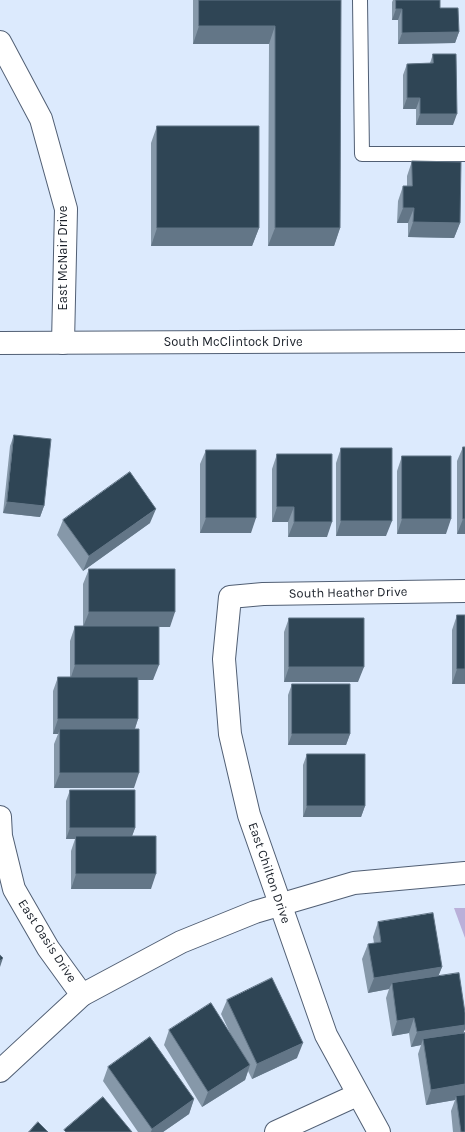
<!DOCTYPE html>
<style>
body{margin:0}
canvas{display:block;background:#dceafd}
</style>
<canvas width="465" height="1132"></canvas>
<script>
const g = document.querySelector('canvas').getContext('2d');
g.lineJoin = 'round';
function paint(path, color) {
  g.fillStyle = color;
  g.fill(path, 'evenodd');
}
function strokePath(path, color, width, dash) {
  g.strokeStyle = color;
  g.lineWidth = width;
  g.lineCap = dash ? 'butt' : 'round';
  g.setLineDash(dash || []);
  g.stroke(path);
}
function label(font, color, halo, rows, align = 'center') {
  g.font = font + ' Karla,sans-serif';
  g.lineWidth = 4;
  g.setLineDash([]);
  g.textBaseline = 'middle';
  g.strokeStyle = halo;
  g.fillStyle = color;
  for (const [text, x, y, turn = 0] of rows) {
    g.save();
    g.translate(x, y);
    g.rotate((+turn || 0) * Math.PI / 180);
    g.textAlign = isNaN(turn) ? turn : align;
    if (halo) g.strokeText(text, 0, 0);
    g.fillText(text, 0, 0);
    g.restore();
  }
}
const green = new Path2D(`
 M454 908H465V938Z`);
const service = new Path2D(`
 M360 0 362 154H465`);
const minor = new Path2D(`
 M0 42 41 119 66 209 63 343
 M0 817 1 836 14 889 48 948 82 995
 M276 1132 357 1095
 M379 1132 326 1035 249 815 230 734 224 659 230 597 263 594 465 591`);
const tertiary = new Path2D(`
 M0 1071 82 995 181 942 255 912 354 883 465 873`);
const secondary = new Path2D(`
 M0 343 465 341`);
const wall = new Path2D(`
 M193 0H341L340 228 334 246H268L269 44H193Z
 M393 0H440V8L459 32 455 43 398 44V20H392V2Z
 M433 54 453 125H416V109H403V75L407 64 430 63Z
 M157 126 259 228 252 246H151V143Z
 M412 161 460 223 454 238 408 237V223H397L398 201 403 186H407V176Z
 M14 435 44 506 40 517 3 513 10 446Z
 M463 447 465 534H457V461Z
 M341 448 386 536H336V463Z
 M206 450 251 533H200V464Z
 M277 454 327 537H288V522H272V469Z
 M402 456 446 534H397V471Z
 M63 520 150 523 83 571 57 535Z
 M89 569 170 627H159L153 680H138V719L135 729 134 788H54V744L58 734H53V691L58 677H70V641L75 626H83V584Z
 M457 615 465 684H452V630Z
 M289 618 358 682H284V632Z
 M292 684 350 734 346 745H288V695Z
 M307 754 365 806 361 817H303V765Z
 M70 790 135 828 132 836 151 889H71V851L75 839H66V801Z
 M378 922 442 967 438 976 465 1013V1029L463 1033 465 1132H453L451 1111 455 1100 426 1105 418 1054 421 1045 411 1047 409 1033 392 1036 386 998 389 989 368 993 362 959 368 944 374 943 373 937Z
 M227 1000 297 1058 252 1079 248 1071 245 1080 202 1107 164 1045 169 1030 230 1033 221 1014Z
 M108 1067 194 1099 189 1114 163 1132H138L103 1081Z`);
const shadedWall = new Path2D(`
 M396 9H402L398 20H392Z
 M199 26H275L269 44H193Z
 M459 32 455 43 398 44 402 33Z
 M407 98H420L416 109H403Z
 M420 114H457L453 125H416Z
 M403 208H414L408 223H397Z
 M413 222 460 223 454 238 408 237Z
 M157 228H259L252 246H151Z
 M275 228H340L334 246H268Z
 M7 502 44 506 40 517 3 513Z
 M277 507H294L288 522H272Z
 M156 509 150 523 83 571 89 556Z
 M206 518H256L251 533H200Z
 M402 519H451L446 534H397Z
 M463 519H465V534H457Z
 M341 521H392L386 536H336Z
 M294 522H332L327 537H288Z
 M89 612H175L170 627H83Z
 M75 665H159L153 680H70Z
 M289 667H364L358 682H284Z
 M457 669H465V684H452Z
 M58 719H138L133 734 60 729 58 734H53Z
 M292 734H350L346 745H288Z
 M60 773H139L134 788H54Z
 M307 806H365L361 817H303Z
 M70 828H135L131 839 76 836 75 839H66Z
 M76 874H156L151 889H71Z
 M3 958 0 967V961Z
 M442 967 436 982 392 983 389 989 368 993 374 978Z
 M414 1018 409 1033 392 1036 397 1021Z
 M465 1025V1029L461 1039H423L421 1045 411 1047 417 1032Z
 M303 1043 297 1058 252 1079 257 1064Z
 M250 1065 245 1080 202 1107 208 1092Z
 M465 1084V1098L456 1096 455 1100 426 1105 431 1090Z
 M194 1099 189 1114 163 1132H151L152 1129Z`);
const building = new Path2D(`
 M199 0H341L340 228H275V26H199Z
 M396 0H440V8H458L459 32 402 33V9H396Z
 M433 54H456L457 114H420V98H407V64L433 63Z
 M157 126H259V228H157Z
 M412 161 461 162 460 223 413 222 414 208H403V186H412Z
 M14 435 51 439 44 506 7 502Z
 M463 447H465V519H463Z
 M341 448H392V521H341Z
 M206 450H256V518H206Z
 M277 454H332V522H294V507H277Z
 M402 456H451V519H402Z
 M130 472 156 509 89 556 63 520Z
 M89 569H175V612H89Z
 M457 615H465V669H457Z
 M289 618H364V667H289Z
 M75 626H159V665H75Z
 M58 677H138V719H58Z
 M292 684H350V734H292Z
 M60 729H139V773H60Z
 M307 754H365V806H307Z
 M70 790H135V828H70Z
 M76 836H156V874H76Z
 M433 913 442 967 374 978 368 944 381 942 378 922Z
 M0 955 3 958 0 961Z
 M459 973 465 1013V1025L417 1032 414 1018 397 1021 392 983Z
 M272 978 303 1043 257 1064 227 1000Z
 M211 1003 250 1065 208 1092 169 1030Z
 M465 1033V1084L431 1090 423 1039Z
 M150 1037 194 1099 152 1129 108 1067Z
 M465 1095V1132H461L456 1096Z
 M103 1097 132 1132H66L64 1130Z
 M38 1122 48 1132H29Z`);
const streetNames = [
 ["East McNair Drive",63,258,-90],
 ["South McClintock Drive",233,342],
 ["South Heather Drive",348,593,-1],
 ["East Chilton Drive",269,873,71],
 ["East Oasis Drive",47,941,57]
];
paint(green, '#bab0d9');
strokePath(service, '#515f74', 16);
strokePath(minor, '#515f74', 24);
strokePath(tertiary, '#515f74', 24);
strokePath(secondary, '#515f74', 24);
strokePath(service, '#fff', 14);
strokePath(minor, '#fff', 22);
strokePath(tertiary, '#fff', 22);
strokePath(secondary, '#fff', 22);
paint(wall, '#8698a9');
paint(shadedWall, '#637687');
paint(building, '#2f4555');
strokePath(building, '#637687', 1);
label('13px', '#1b212a', '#fff', streetNames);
</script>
